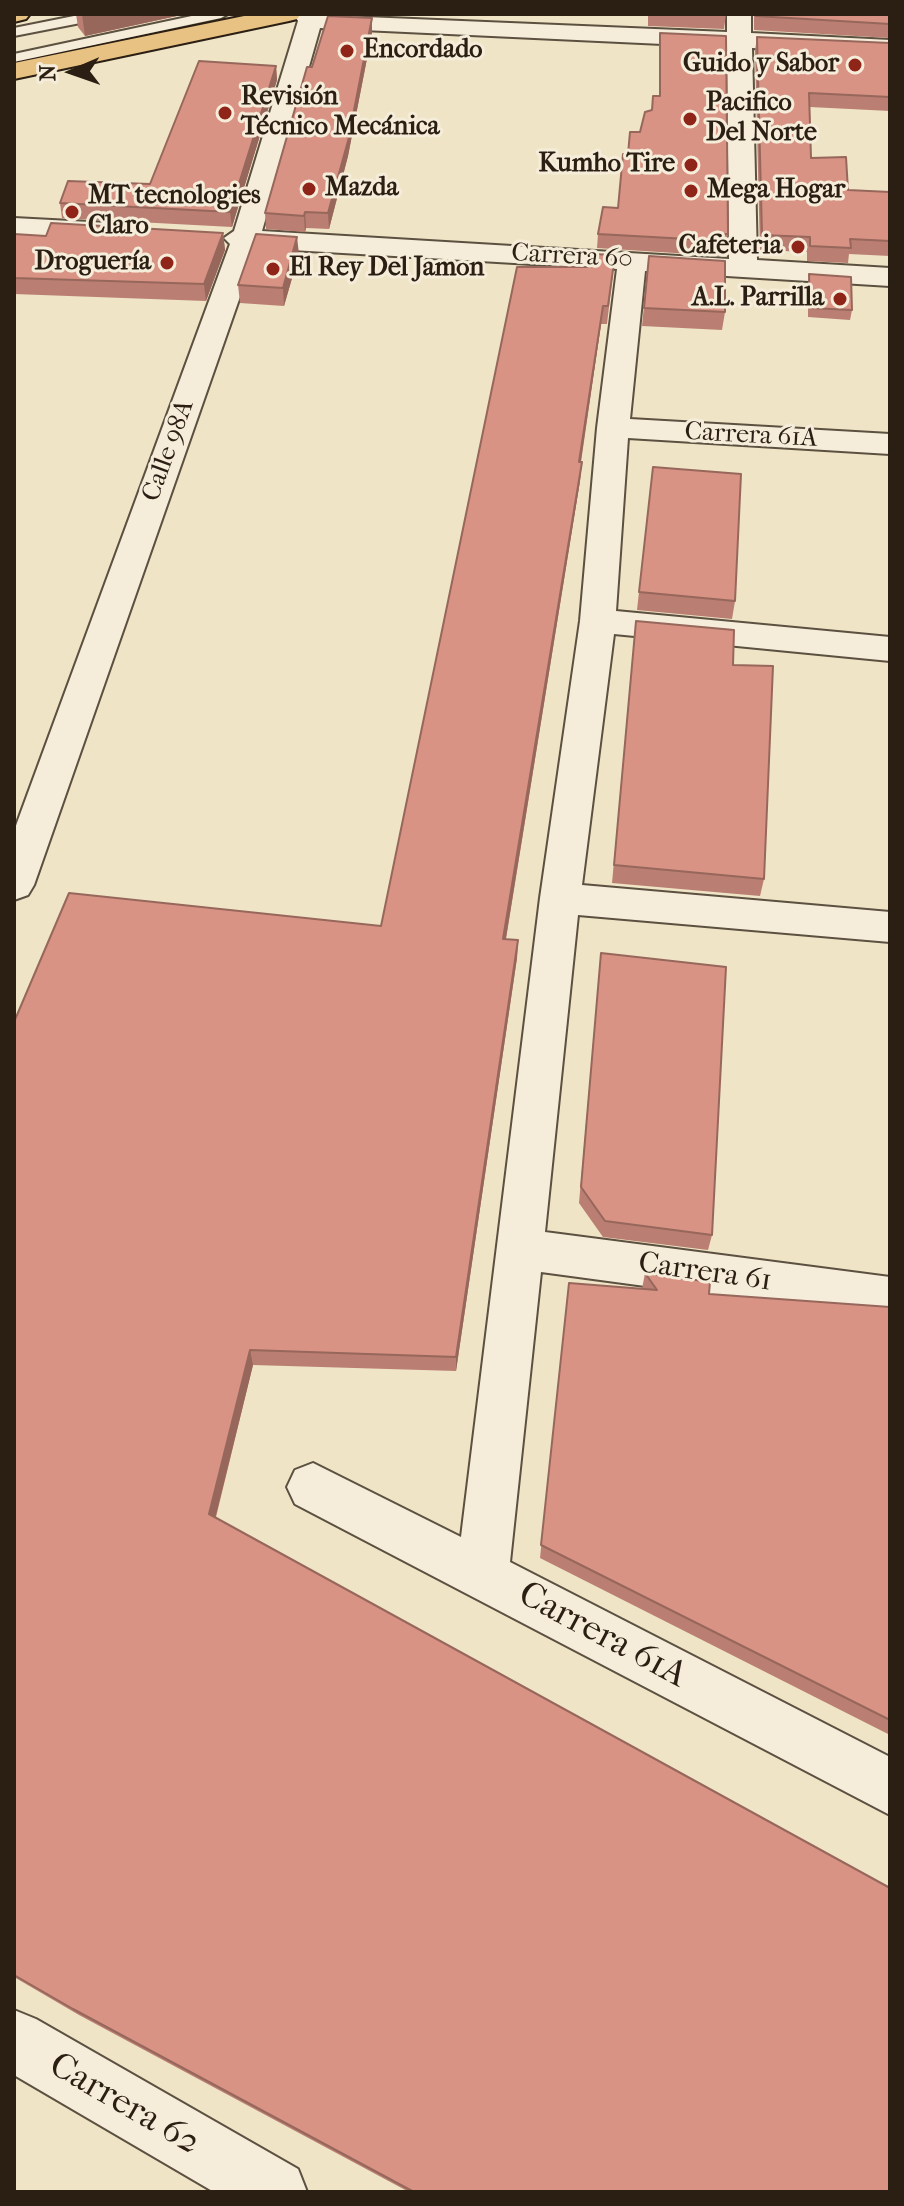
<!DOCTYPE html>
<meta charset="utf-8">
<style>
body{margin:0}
#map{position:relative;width:904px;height:2206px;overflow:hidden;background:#efe4c6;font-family:"IM FELL French Canon",serif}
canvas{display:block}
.frame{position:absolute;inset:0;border:16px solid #2b1e13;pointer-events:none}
.north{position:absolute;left:32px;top:32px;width:80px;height:80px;-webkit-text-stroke:6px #f5edda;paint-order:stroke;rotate:268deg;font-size:22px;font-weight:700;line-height:32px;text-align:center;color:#2b1e13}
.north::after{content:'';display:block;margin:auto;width:28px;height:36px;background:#2b1e13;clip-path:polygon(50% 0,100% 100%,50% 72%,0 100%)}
</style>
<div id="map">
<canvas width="904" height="2206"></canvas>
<div class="frame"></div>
<div class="north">N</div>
</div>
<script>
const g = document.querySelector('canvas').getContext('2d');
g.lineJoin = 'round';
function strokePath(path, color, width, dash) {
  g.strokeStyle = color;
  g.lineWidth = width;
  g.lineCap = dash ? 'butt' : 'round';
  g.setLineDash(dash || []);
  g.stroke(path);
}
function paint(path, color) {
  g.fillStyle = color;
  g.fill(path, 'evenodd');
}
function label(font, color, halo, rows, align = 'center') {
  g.font = font + ' "IM FELL French Canon",serif';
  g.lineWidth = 6;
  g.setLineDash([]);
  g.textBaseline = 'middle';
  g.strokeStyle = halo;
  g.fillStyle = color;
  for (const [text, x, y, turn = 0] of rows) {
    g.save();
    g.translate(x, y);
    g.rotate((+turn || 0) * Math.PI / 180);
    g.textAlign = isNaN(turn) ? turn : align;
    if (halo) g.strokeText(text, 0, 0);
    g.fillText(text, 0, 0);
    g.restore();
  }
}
const lane = new Path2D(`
 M84 14H113L106 18 14 36V28Z
 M201 14H228L221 18 14 62V54Z`);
const street = new Path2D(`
 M293 14 727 32V14H751V33L890 40V54L752 48 757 260 890 268V286L645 271 630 419 890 434V454L628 438 616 611 890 637V661L614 634 582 885 890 912V942L578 915 545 1232 890 1277V1319L541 1272 510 1562 890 1757V1815L295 1504 287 1487 295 1470 313 1463 461 1537 540 898 580 621 597 428 617 269 257 248 34 885 28 895 14 900V831L230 244 224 238 234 231 298 21ZM320 28 727 47 729 259 262 231Z
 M14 218 109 223 119 225 123 231 119 237 109 239 14 234Z
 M14 2010 36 2019 298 2169 307 2192H214L14 2075Z`);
const primary = new Path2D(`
 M14 14H30L26 19 14 22Z
 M254 14H301L297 19 289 21 14 79V63Z`);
const wall = new Path2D(`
 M76 14H186L85 36 78 27Z
 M648 14H726L724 29 648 26Z
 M754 14H890V38L754 30Z
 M372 18V33L348 156 329 229 306 228 305 232 266 229 265 213 312 67Z
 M660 33 728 234 726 248H723L722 256 597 248 598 234 618 208 628 154 659 96Z
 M757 37 890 43V111L810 107 811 158 848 190 890 192V256L849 254 848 263 807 261V252L760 250 755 51Z
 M276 66 277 80 232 227 62 218 60 203 150 184Z
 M223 233 225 250 206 301 14 294V234L46 236Z
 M299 254 284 306 240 303 238 285Z
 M615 255 607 324H601L581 462 580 481 506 939 518 940 517 958 456 1371 253 1365 216 1517 890 2192H409L79 2015 14 1977V1022L381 926 591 267Z
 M649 256 725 312 722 330 642 326Z
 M809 274 852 310 850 320 808 317V284Z
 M653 467 735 601 732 619 637 610Z
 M636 621 733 665 764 879 760 896 612 883Z
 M601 953 712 1235 708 1250 603 1237 579 1203Z
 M645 1273 709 1294 890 1307V1735L540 1558 569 1283 642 1289Z`);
const shadedWall = new Path2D(`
 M82 14H186L85 36Z
 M372 18V33L348 156 329 229 328 213Z
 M276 66 277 80 232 227 230 212Z
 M305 212 306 228 305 232 304 216Z
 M223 233 225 250 206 301 204 284Z
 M297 237 299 254 284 306 283 288Z
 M603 306 601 324 578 480 579 462Z
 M582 462 580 481 503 956V939Z
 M518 940 517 958 456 1371V1357Z
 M250 1350 253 1365 213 1527 209 1514Z`);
const building = new Path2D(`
 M756 14H890V24L756 16Z
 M328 16 372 18 348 141 328 213 305 212 304 216 265 213 307 67H312Z
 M660 33 726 36 728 234H724V241L598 234 603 207 618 208 623 154H628L630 132H640L645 112 652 110 653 96H660Z
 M757 37 890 43V97L809 93 811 158 846 157 848 190 890 192V241L850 239 851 248 810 246V237L762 235Z
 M199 61 276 66 230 212 60 203 68 181 150 184Z
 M51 223 223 233 204 284 14 278V234L46 236Z
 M256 234 297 237 283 288 238 285Z
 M593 254 615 255 608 306H603L579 462H582L503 939 518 940 456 1357 250 1350 209 1514 890 1888V2192H414L73 2009 14 1975V1022L69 893 381 926 517 267H591Z
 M649 256 725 261V312L644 308Z
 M809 274 851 277 852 310 810 308Z
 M653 467 741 474 735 601 639 592Z
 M636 621 734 630 733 665 773 666 764 879 614 865Z
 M601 953 726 967 712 1235 605 1221 581 1187Z
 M645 1273 710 1282 709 1294 890 1307V1720L541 1545 569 1283 657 1290Z`);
const markers = [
 [347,51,8,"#8f2418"],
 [855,65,8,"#8f2418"],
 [225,113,8,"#8f2418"],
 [690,119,8,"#8f2418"],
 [691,165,8,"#8f2418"],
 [309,189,8,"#8f2418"],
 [691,191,8,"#8f2418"],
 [72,212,8,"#8f2418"],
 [798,247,8,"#8f2418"],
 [167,263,8,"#8f2418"],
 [273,269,8,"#8f2418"],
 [840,299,8,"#8f2418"]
];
const farPoinames = [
 ["Encordado",363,51],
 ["Guido y Sabor",839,65,"right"],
 ["Revisión",241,98],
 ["Técnico Mecánica",241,128],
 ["Pacifico",706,104],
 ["Del Norte",706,134],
 ["Kumho Tire",675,165,"right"],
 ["Mazda",325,189],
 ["Mega Hogar",707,191],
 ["MT tecnologies",88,197],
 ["Claro",88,227],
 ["Cafeteria",782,247,"right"],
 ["Droguería",151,263,"right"],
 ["El Rey Del Jamon",289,269],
 ["A.L. Parrilla",824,299,"right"]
];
const farStreetnames = [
 ["Carrera 60",572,257,3],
 ["Carrera 61A",751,436,3],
 ["Calle 98A",169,451,-70]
];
const streetNames = [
 ["Carrera 61",705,1273,8]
];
const nearStreetnames = [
 ["Carrera 61A",602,1636,28],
 ["Carrera 62",124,2105,30]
];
strokePath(lane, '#5c5040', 4);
strokePath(street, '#5c5040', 4);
strokePath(primary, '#2b1e13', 4);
paint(lane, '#f5edda');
paint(street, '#f5edda');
paint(primary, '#e8c283');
paint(wall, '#ba7e72');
paint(shadedWall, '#97675c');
paint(building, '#d89384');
strokePath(building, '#97675c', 2);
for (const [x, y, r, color] of markers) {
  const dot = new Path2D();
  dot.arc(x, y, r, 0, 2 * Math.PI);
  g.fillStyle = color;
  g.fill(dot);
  strokePath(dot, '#f5edda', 3);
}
label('bold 26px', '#2b1e13', '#f5edda', farPoinames, 'left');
label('26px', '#2b1e13', '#f5edda', farStreetnames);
label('30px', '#2b1e13', '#f5edda', streetNames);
label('36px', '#2b1e13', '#f5edda', nearStreetnames);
</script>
